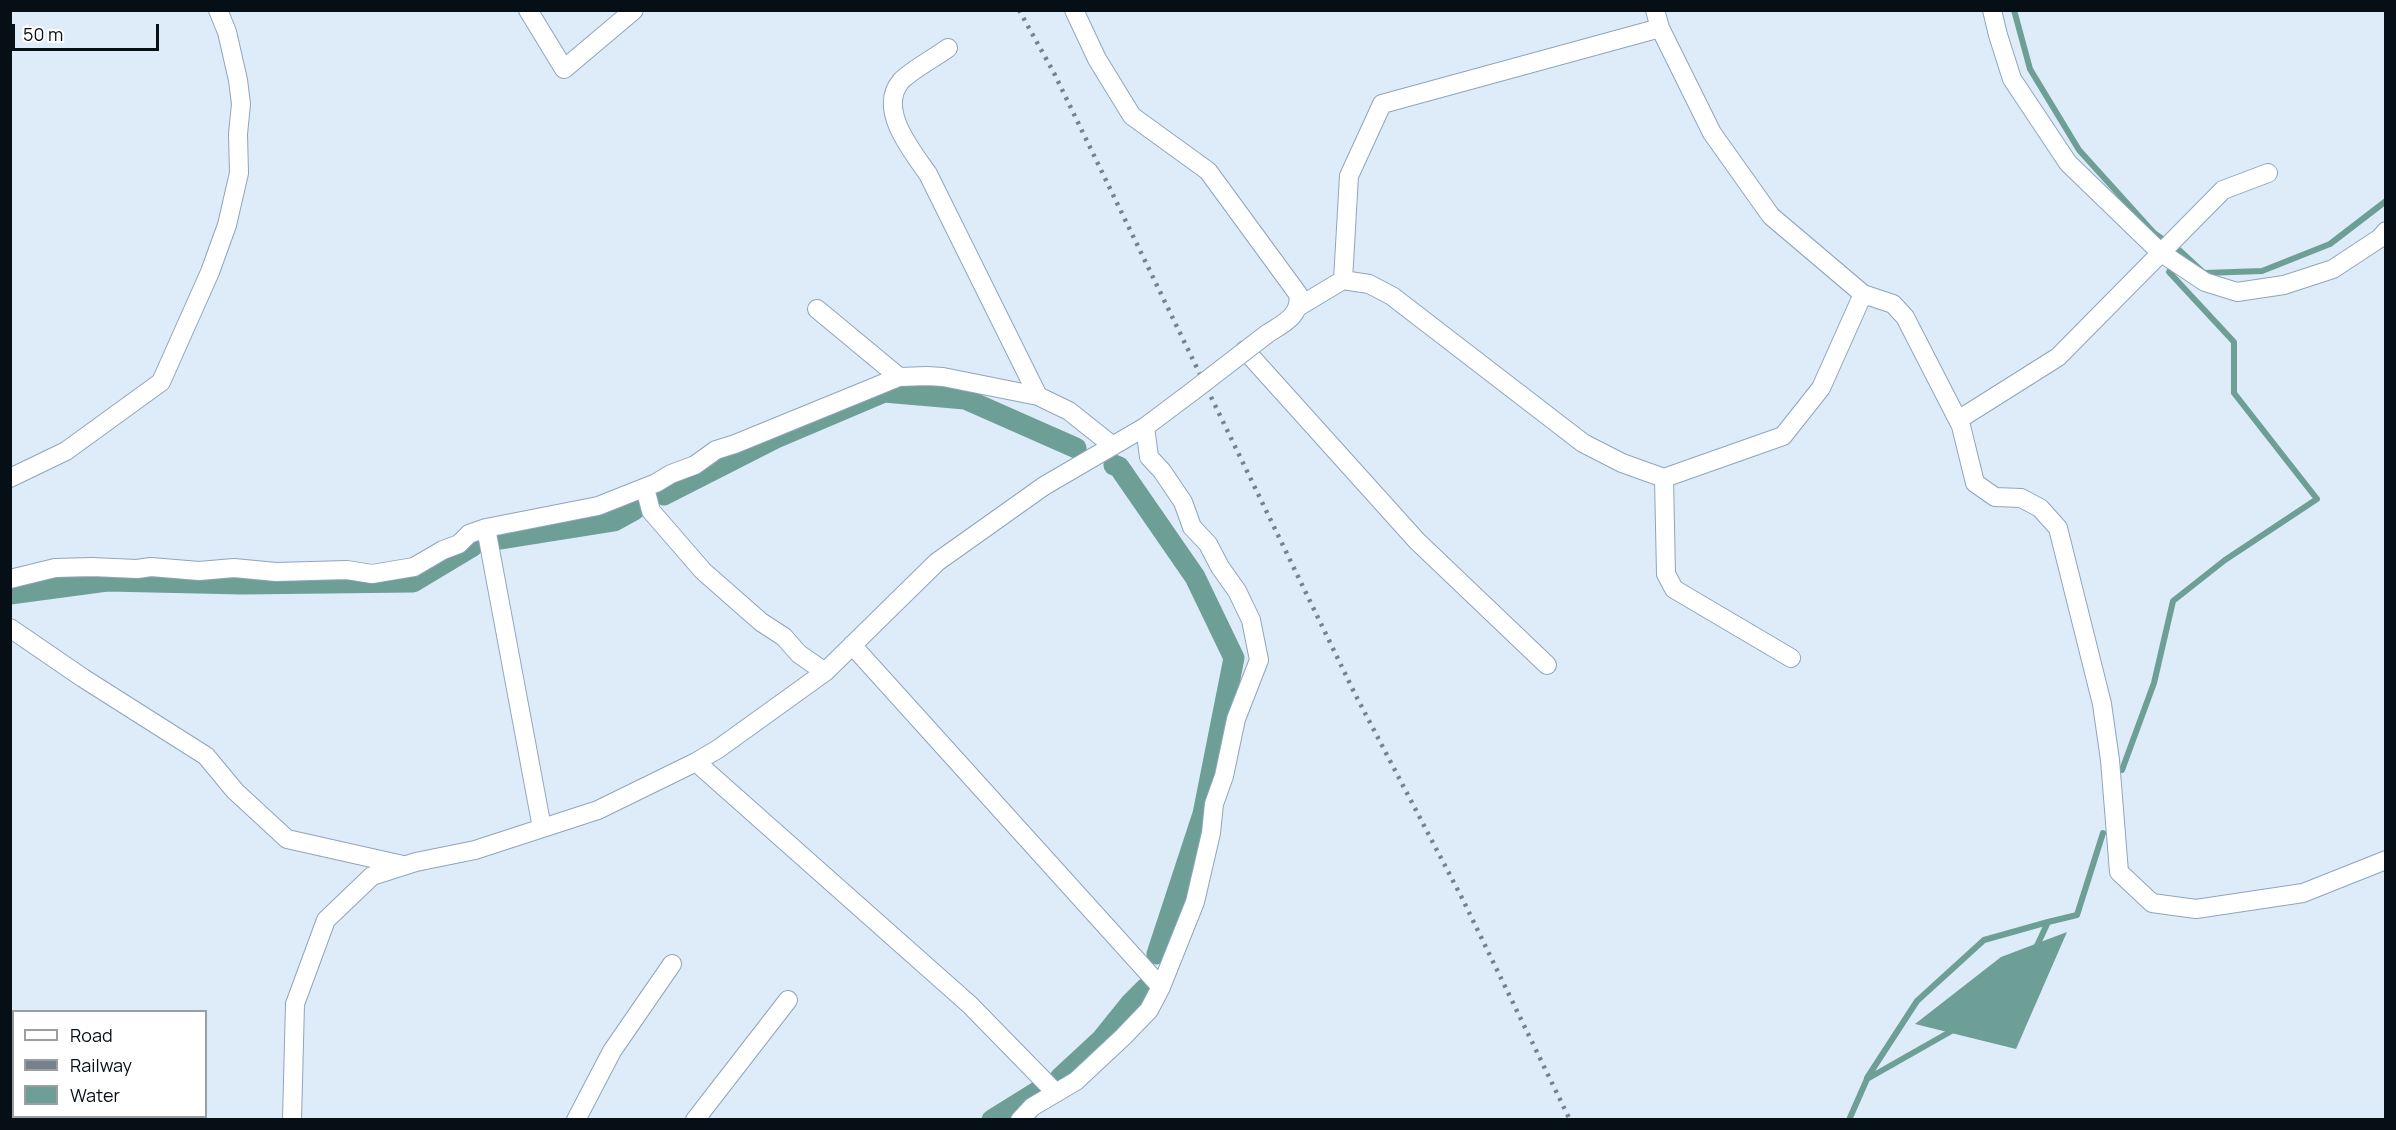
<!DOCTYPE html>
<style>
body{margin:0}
#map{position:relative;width:2396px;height:1130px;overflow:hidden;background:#deecfa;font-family:Manrope,sans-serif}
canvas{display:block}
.frame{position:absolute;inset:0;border:12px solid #060e16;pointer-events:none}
.legend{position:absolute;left:12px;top:1010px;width:195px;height:108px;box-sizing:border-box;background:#fff;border:2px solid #9b9fa2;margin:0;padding:8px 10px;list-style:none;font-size:18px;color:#060e16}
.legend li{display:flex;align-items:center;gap:12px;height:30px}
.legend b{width:30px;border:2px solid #9b9fa2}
.scale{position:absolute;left:12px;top:24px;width:147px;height:27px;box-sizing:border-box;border:3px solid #060e16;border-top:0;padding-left:8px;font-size:18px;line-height:21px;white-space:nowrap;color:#060e16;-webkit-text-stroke:4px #fff;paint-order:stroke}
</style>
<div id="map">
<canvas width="2396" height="1130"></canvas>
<div class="frame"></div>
<ul class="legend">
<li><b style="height:8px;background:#fff"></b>Road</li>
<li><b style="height:8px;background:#76818c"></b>Railway</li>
<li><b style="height:16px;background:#6d9f96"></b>Water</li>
</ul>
<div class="scale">50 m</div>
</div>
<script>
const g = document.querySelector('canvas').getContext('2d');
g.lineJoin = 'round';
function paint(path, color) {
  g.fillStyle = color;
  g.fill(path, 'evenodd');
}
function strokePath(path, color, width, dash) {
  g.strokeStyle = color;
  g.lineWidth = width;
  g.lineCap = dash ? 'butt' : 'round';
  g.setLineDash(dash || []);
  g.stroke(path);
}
const water = new Path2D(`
 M2067 932 2016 1049 1915 1024 2001 957Z`);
const stream = new Path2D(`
 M2014 10 2030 69 2079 150 2154 233 2168 243
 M2179 250 2204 273 2262 271 2330 244 2386 201
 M2122 770 2154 683 2173 601 2225 560 2317 499 2234 393V342L2169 272 2181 252
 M2035 950 2048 922 2077 915 2103 833
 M1867 1078 1917 1001 1984 940 2048 922
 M1849 1120 1867 1079 1955 1029`);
const canal = new Path2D(`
 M1114 465 1119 467 1195 577 1234 658 1203 814 1157 954
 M664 495 778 437 884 392 965 399 1076 448
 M501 539 614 521 634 510
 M10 594 107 581 242 584 413 582 473 546
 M1060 1078 1101 1040 1130 1004 1146 988
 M992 1120 1037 1092`);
const street = new Path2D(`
 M528 10 564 69 634 10
 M1074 10 1097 59 1132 116 1208 171 1298 294C1302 316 1282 324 1267 334
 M1655 10 1660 28 1712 133 1771 216 1863 294 1893 304 1905 317 1961 426 1975 483 1995 497 2021 498 2040 508 2058 528 2102 704 2110 760 2119 872 2152 903 2196 909 2303 893 2386 860
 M1992 10 1998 35 2012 79 2068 163 2160 252 2205 282 2237 292 2284 285 2333 269 2380 238 2386 231
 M948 48C936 57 910 71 901 81 877 109 912 151 928 174L1038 396
 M1343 280 1349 176 1382 104 1660 28
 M1298 307 1343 280 1369 284 1392 296 1583 443 1622 463 1664 478 1783 436 1821 388 1863 294
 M817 309 899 377
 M1245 350 1417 541 1547 665
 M1958 420 2058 357 2223 190 2268 173
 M10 478 66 451 161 382 210 272 227 225 239 173 238 134 241 104 238 80 227 32 218 10
 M1664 478 1666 574 1674 589 1791 658
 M645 488 651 511 703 571 761 622 784 637 799 654 825 672
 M486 528 542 828
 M10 579 55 568 92 567 137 569 151 567 199 571 234 568 276 572 347 570 372 574 414 567 443 550 459 544 469 534 486 528 598 506 656 483 671 474 695 465 716 450 735 444 899 377 927 376 943 377 1038 396 1069 411 1113 446
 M10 628 83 678 206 756 235 791 287 839 403 865
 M852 645 1161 987
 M696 762 970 1005 1056 1093
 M292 1120 295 1004 326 920 372 876 416 862 475 850 598 810 696 762 718 749 825 672 937 562 1044 486 1145 427 1193 391
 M576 1120 612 1051 672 964
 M695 1120 788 1000
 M1020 1120 1032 1107 1076 1081 1123 1037 1149 1010 1161 987 1195 902 1211 833 1214 804 1224 776 1236 719 1259 660 1251 620 1237 591 1220 567 1208 544 1192 527 1183 502 1162 471 1149 457 1145 427`);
const rail = new Path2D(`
 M1019 10 1054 73 1355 694 1462 898 1570 1120`);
const streetBridge = new Path2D(`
 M1193 391 1267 334`);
paint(water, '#6d9f96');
strokePath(stream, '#6d9f96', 6);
strokePath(canal, '#6d9f96', 21);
strokePath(street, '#8fa5bb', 20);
strokePath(street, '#fff', 18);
strokePath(rail, '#76818c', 4.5, [3, 6]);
strokePath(streetBridge, '#8fa5bb', 20, []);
strokePath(streetBridge, '#fff', 18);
</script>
